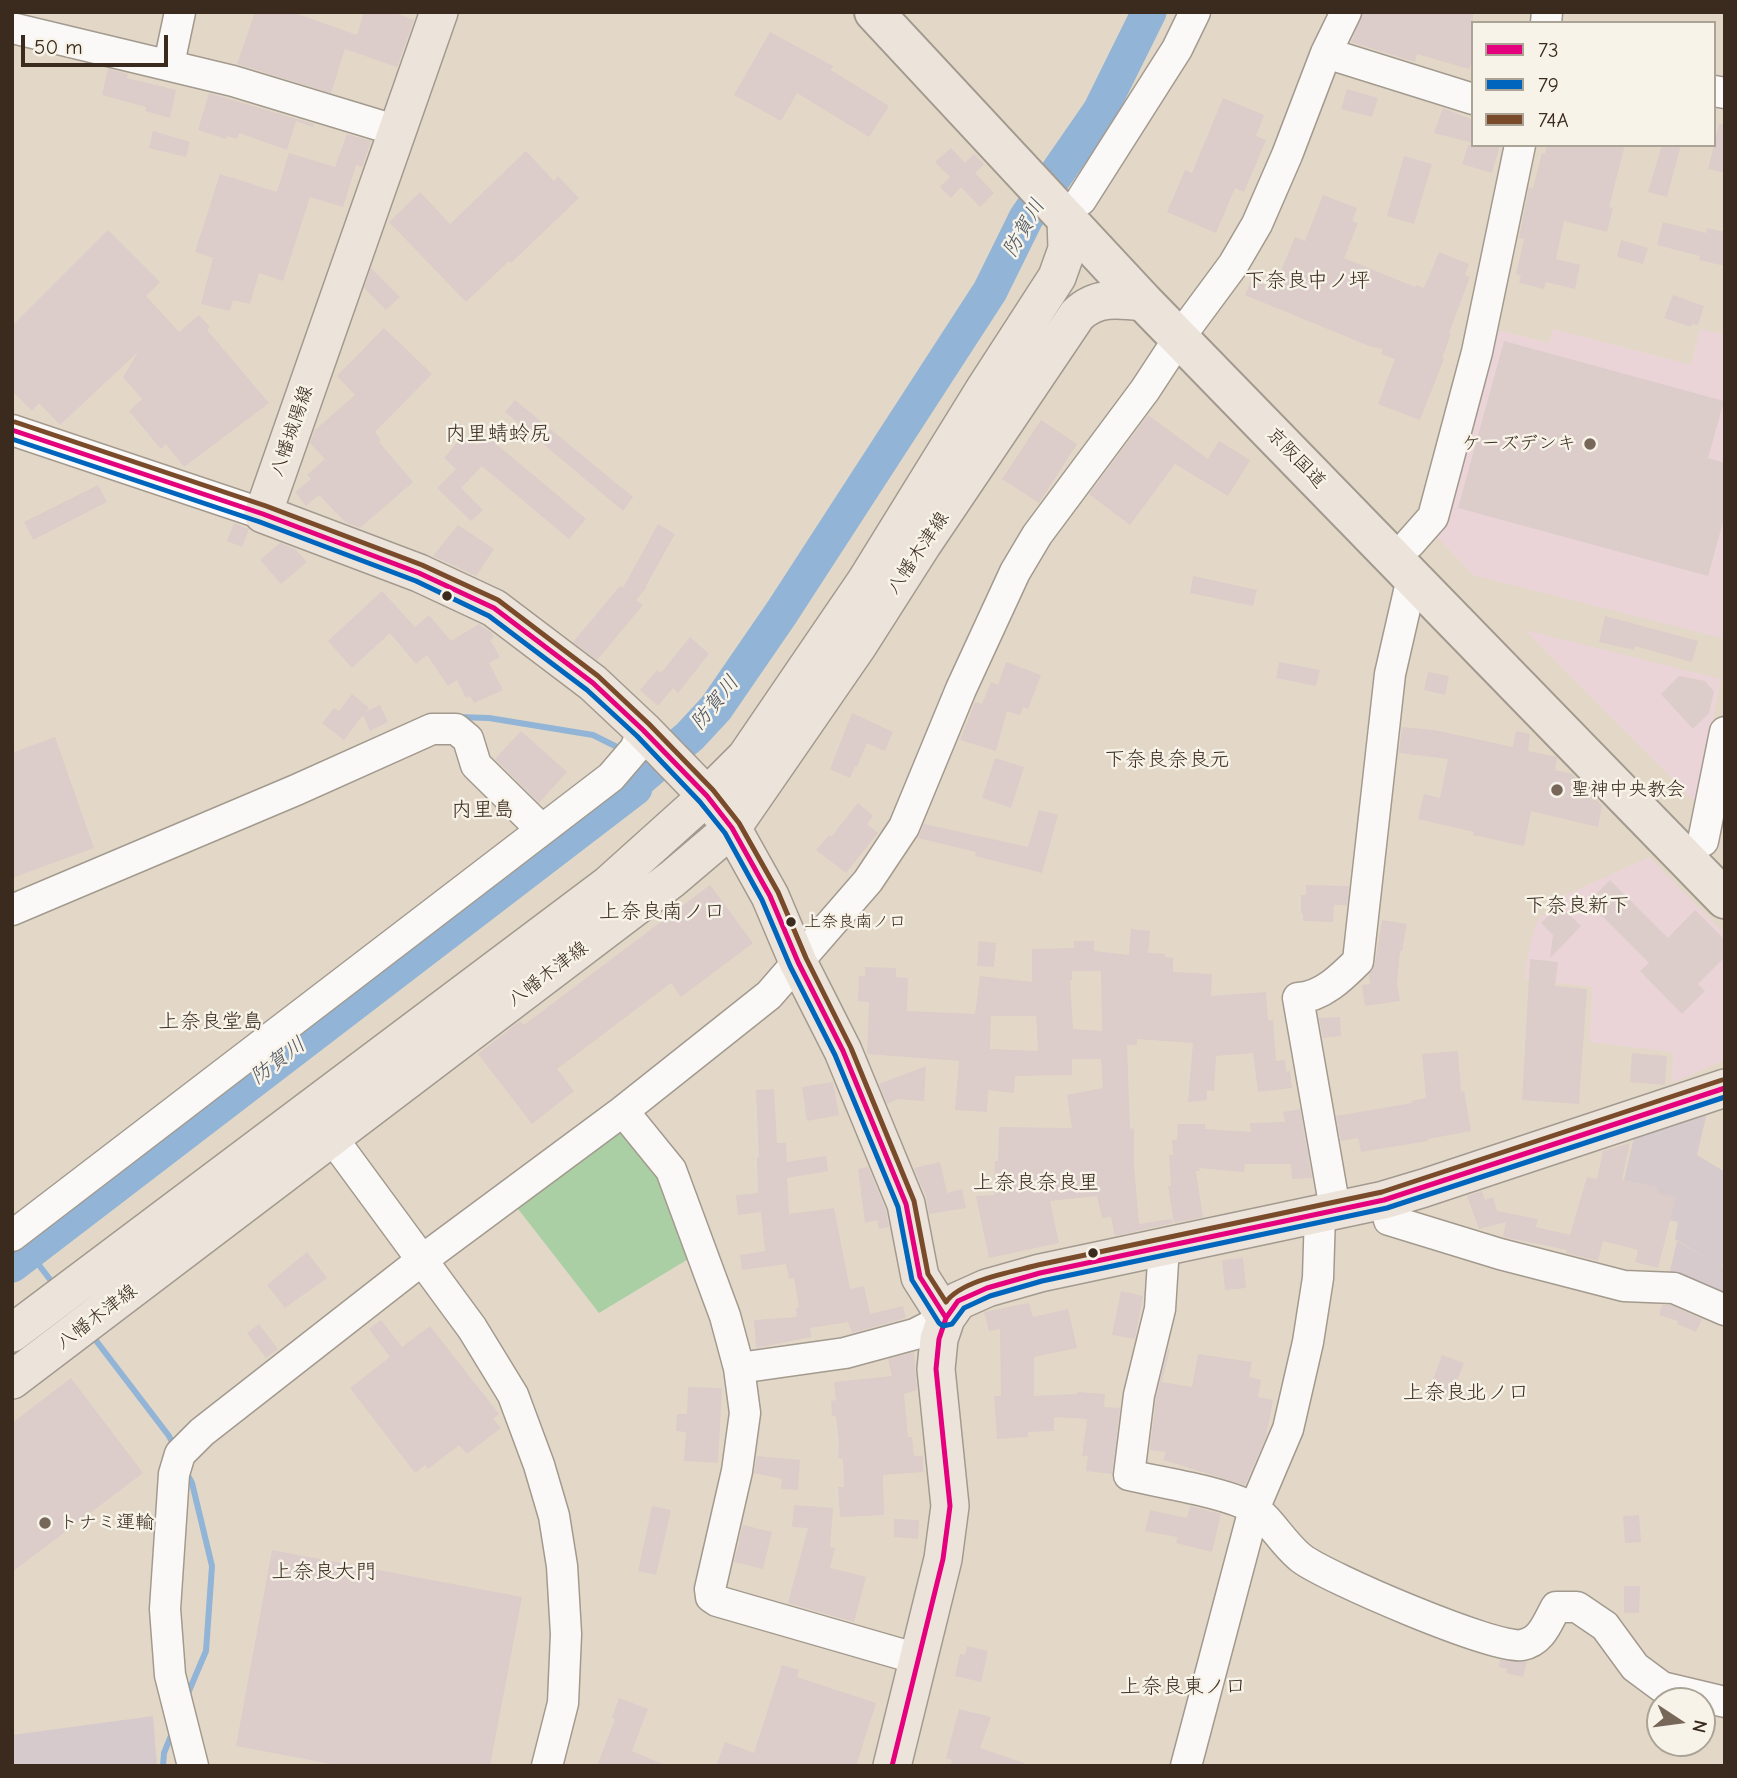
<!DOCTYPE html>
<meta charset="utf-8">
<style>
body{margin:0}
#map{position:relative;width:1737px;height:1778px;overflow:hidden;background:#e3d8c7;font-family:"Comic Neue",sans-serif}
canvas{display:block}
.frame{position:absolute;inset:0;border:14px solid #3b2a1e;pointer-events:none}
.legend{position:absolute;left:1471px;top:21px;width:245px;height:126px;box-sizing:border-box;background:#f7f3e8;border:2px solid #aca397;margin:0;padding:9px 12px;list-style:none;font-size:21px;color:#3b2a1e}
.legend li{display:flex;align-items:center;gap:14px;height:35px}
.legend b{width:35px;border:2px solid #aca397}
.north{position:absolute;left:1646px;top:1687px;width:70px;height:70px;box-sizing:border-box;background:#f7f3e8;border:2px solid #aca397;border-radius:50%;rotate:103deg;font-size:19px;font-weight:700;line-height:28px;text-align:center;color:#3b2a1e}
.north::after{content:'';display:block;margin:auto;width:24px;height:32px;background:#766759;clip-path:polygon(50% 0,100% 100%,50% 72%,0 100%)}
.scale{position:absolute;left:21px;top:35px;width:147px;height:32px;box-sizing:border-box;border:4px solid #3b2a1e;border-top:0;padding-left:9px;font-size:21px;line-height:24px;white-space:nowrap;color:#3b2a1e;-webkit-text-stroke:5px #f7f3e8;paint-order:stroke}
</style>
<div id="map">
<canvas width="1737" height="1778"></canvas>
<div class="frame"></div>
<ul class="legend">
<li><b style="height:9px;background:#e5007d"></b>73</li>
<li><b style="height:9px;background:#0065bd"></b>79</li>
<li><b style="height:9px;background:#7a4b2a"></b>74A</li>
</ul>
<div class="north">N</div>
<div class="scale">50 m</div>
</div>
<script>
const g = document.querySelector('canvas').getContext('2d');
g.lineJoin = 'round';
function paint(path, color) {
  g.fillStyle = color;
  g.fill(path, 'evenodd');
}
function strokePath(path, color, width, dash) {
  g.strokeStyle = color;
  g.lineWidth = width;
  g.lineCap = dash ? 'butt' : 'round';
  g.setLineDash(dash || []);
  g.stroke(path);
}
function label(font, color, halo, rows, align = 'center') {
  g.font = font + ' "Comic Neue","Klee One",sans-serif';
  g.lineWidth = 5;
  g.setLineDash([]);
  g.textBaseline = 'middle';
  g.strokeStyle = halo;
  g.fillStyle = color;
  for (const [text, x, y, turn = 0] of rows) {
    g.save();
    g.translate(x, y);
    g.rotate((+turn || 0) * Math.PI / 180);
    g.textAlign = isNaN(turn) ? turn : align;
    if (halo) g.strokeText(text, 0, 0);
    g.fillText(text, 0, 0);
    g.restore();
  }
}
const built = new Path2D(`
 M1486 327 1549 343 1553 329 1691 365 1700 329 1725 335V639L1473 575 1430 529Z
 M1525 630 1721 679 1698 798 1694 801Z
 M1649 857 1725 934V1060L1672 1083 1673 1052 1590 1042 1592 987 1525 979 1528 954 1536 923 1559 898Z`);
const industrial = new Path2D(`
 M1709 1104 1697 1155 1725 1172V1261L1721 1267 1725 1264V1305L1667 1284 1677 1241 1711 1261 1675 1239 1678 1222 1617 1209 1635 1133Z
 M153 1716 157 1766H12V1735Z`);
const green = new Path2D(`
 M618 1130 632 1134 668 1174 695 1255 599 1313 515 1205Z`);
const stream = new Path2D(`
 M457 717 489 718 593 735 617 747 622 752
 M632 763 645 777
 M29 1252 55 1286
 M91 1334 169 1436 174 1446
 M186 1698 206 1651 212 1566 192 1483 186 1472
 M163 1766 164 1753 173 1731`);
const river = new Path2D(`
 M12 1265 635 788 636 782 690 736 716 708 782 612 990 291 1026 218 1100 111 1149 12`);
const building = new Path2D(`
 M255 12H292L357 35 364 12H393L414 20 397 67 345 49 331 93 237 64Z
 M1363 12H1473V58L1469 69 1417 54 1415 62 1351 42Z
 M770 32 833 66 831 70 889 106 869 137 797 93 781 121 734 95Z
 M108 69 128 74 127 78 176 90 170 118 145 111 146 107 102 95Z
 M1347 89 1378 98 1372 117 1341 109Z
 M209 93 314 124 313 127 296 121 287 150 239 133 237 139 227 136 226 139 198 130Z
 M1223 98 1264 115 1256 136 1266 140 1244 192 1235 188 1216 233 1167 212 1185 170 1192 173Z
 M1443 108 1473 120V143L1434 133Z
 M1719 124 1725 125V173L1708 169Z
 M153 131 190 142 186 157 149 148Z
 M347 134 371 141 362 167 356 165 343 207 310 197 283 281 259 273 250 304 233 300 230 311 201 304 213 258 195 252 220 174 277 192 289 153 335 167Z
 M1468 145H1500L1492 173 1462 164Z
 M1547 145H1625L1609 207 1613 208 1607 232 1564 221 1556 259 1580 265 1575 289 1546 282 1544 289 1519 283 1521 276 1516 274 1524 239 1519 238 1529 187 1533 188 1542 153 1545 154Z
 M1662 145H1681L1667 197 1648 192Z
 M951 148 965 163 974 154 984 164 975 173 994 193 980 207 961 187 951 198 940 187 950 177 935 162Z
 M526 151 554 181 558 176 579 198 511 263 509 261 466 302 389 222 420 192 450 224Z
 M1404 156 1432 164 1414 224 1387 216Z
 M1323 195 1357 208 1352 221 1358 223 1344 258 1415 287 1416 285 1424 288 1439 252 1469 264 1465 275 1470 277 1449 333 1451 334 1442 358 1444 359 1420 420 1378 404 1395 359 1381 354 1383 349 1369 346 1245 295 1252 279 1274 288 1295 237 1305 241Z
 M1663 222 1706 233 1707 228 1725 232V266L1699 260 1700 256 1657 245Z
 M108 230 160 282 146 296 179 332 199 315 210 327 207 330 269 403 184 467 166 444 161 449 129 411 142 399 123 377 138 352 60 425 39 403 32 411 12 391V326Z
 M1621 240 1648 248 1643 264 1617 257Z
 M371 268 400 297 386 310 364 288Z
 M1673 295 1704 306 1698 325 1692 324 1691 327 1664 318Z
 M384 328 432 374 375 432 381 440 379 442 413 482 360 528 345 522 319 495 306 506 295 492 311 479 307 475 325 459 310 443 315 430 355 395 337 376Z
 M1504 341 1724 401 1708 458 1725 463V515L1708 576 1458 508Z
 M515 400 633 497 623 511 505 412Z
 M1148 415 1208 459 1219 441 1250 460 1228 496 1175 464 1130 525 1089 494Z
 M1041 420 1077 444 1039 503 1002 479Z
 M463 435 477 445 483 438H489L586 519 569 539 482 466 461 488 483 510 471 521 437 488 456 469 444 458Z
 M98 485 107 502 33 540 24 522Z
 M234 523 249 529 242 547 227 541Z
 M658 524 675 534 646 586 647 587 636 600 643 605 597 660 573 642 620 586 623 588Z
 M458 525 494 549 476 576 433 556Z
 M280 543 295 549 307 562 281 584 260 560Z
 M1193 576 1257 590 1253 606 1190 593Z
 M382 591 415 627 429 615 451 641 479 624 492 633 494 637 490 640 500 657 489 663 503 690 474 703 470 696 466 698 457 680 448 686 427 655 416 664 390 633 352 668 328 641Z
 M1605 616 1698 641 1692 662 1635 646 1634 650 1599 642Z
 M690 637 709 654 678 693 673 688 658 706 640 690 657 670 661 673Z
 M1006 662 1041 675 1028 709 1023 707 1020 715 1007 711 996 751 960 740 975 702 982 704 991 682 998 685Z
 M1279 662 1320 670 1316 686 1276 678Z
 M1428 672 1449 676 1445 695 1424 690Z
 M1679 676 1705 681 1714 692 1709 713 1693 729 1661 694Z
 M352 694 369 708 365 712 380 705 388 722 370 731 363 715 344 740 322 723 334 708 339 711Z
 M852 713 893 732 885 751 867 743 857 767 855 766 850 778 830 769Z
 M1402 727 1434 730 1513 747 1516 731 1530 734 1528 751 1557 757 1555 770 1572 774 1602 806 1598 827 1531 811 1524 846 1473 835 1474 832 1418 819 1424 794 1440 798 1448 759 1399 753Z
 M521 731 567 772 539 803 495 759Z
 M55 737 94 848 12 878V753Z
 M995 758 1024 767 1011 808 982 798Z
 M858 803 873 816 867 824 878 833 846 873 816 850 829 835 831 837Z
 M1039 810 1058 815 1042 873 975 856 976 852 918 838 924 824 1028 847Z
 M1610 880 1668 938 1695 910 1725 940V957L1698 984 1705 991 1682 1014 1640 971 1649 963 1588 902Z
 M710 885 753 943 681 997 671 983 557 1069 574 1091 532 1124 478 1054 520 1021 524 1025Z
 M1306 885 1349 886 1347 905H1334L1333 922 1303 921V913H1301V895H1306Z
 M1559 905 1581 926 1550 958 1553 935 1541 923Z
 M1382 920 1407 924 1402 951H1400L1397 984 1400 1001 1365 1006 1362 985 1370 984 1369 974 1375 963Z
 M1131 929 1150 931 1148 953 1165 954V957L1173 958V972L1212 974 1211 996 1266 992 1268 1021 1273 1020 1276 1061 1285 1060 1286 1072 1290 1071 1292 1088 1258 1092 1253 1053 1216 1056 1214 1091 1207 1090V1100L1188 1102 1193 1043 1137 1039V1045H1127L1130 1129 1134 1128V1166L1139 1224 1172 1219 1173 1223 1115 1236 1111 1217 1102 1218 1097 1196 1050 1201 1059 1243 989 1258 976 1196 994 1195 995 1161H998L999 1127 1072 1128 1067 1095 1103 1088 1101 1059H1072V1075L1015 1076 1014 1093 988 1090 987 1112 955 1110 959 1061 867 1054 869 1002 858 1001 859 976H865V967L896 968V977L908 978 907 1011 975 1014 980 976 1032 982V949L1074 948V941H1094V951L1129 955ZM1072 971H1101L1102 1031 1073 1029 1070 980H1072ZM991 1016H1036L1038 1051 990 1049Z
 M979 941 996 943 994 967 977 966Z
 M1530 959 1558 962 1555 986 1587 989 1579 1104 1522 1100Z
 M1340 1017 1341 1036 1323 1038 1319 1018Z
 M1458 1051 1461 1092 1464 1091 1471 1131 1428 1139V1141L1361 1152 1358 1138 1341 1141 1336 1116 1412 1103 1411 1101 1426 1098 1422 1054Z
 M1632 1053 1667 1056 1665 1085 1630 1082Z
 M926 1066 924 1101 898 1099 887 1104 879 1084Z
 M833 1082 839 1115 807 1121 802 1087Z
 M774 1089 777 1143H786L787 1162 826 1156 828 1171 787 1178 789 1214 834 1208 850 1289 864 1286 870 1314 903 1306 906 1318 852 1333 848 1322 810 1328 811 1337 756 1348 754 1320 797 1317 796 1308 799 1307 794 1278 789 1279 786 1264 742 1270 740 1255 765 1251 761 1212 738 1215 736 1195 758 1193 757 1157H759L756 1090Z
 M1300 1109 1312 1178 1292 1179 1291 1164H1245L1244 1172 1199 1168 1200 1171H1196L1203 1217 1174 1223 1168 1186H1171L1169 1155H1173L1172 1140H1177L1178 1124H1205V1129L1251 1132 1250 1123 1285 1122 1283 1112Z
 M1630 1143 1622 1179 1658 1187 1657 1193 1676 1197 1658 1268 1635 1262 1638 1250 1603 1241 1598 1261 1566 1253 1567 1250 1503 1237 1506 1222 1479 1229 1467 1196 1482 1191 1485 1200 1493 1197 1497 1211 1538 1219 1536 1227 1570 1235 1587 1177 1597 1179 1603 1151Z
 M940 1162 947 1193 962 1189 966 1208 929 1214 926 1196 914 1168Z
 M868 1167 886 1210 889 1227 879 1229 877 1220 865 1223 858 1169Z
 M307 1252 327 1278 285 1308 267 1285Z
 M1243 1258 1246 1288 1225 1290 1222 1260Z
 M1121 1291 1143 1296 1135 1339 1112 1335Z
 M1029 1303 1033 1317 1068 1309 1077 1348 1034 1357V1396L1077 1394V1392L1105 1394 1104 1407 1120 1408 1112 1474 1086 1471 1088 1456H1082L1087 1419 1054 1417V1431L1028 1432V1437L997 1439 994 1396H1001L1000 1329 989 1331 984 1312Z
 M1662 1305H1670L1702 1319 1696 1332 1677 1324 1678 1321 1659 1315Z
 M381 1320 402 1347 430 1326 499 1414 493 1419 501 1428 467 1454 459 1445 428 1469 425 1465 415 1473 350 1388 390 1357 369 1329Z
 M259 1324 278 1349 266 1358 247 1333Z
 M1168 1349 1170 1350 1162 1382 1192 1387 1198 1354 1252 1362 1249 1377 1261 1380 1258 1397 1273 1400 1266 1437 1245 1485 1163 1460 1166 1452 1150 1450 1156 1398Z
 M914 1352 917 1390 904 1394 908 1437H912L914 1456H923V1472L883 1475 884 1515 840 1517 838 1487H844L843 1459 838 1458 839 1442 836 1416H832L831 1401 836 1400 834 1382 892 1376 888 1359Z
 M1442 1355 1464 1363 1451 1396 1430 1388Z
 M71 1378 143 1473 12 1572V1423Z
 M688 1387 722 1388 718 1463 684 1461 686 1432 676 1431 677 1414H687Z
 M757 1456 800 1460 798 1490 781 1489 782 1479 754 1473Z
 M794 1505 833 1508 830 1547 835 1548 830 1568 866 1577 854 1622 788 1603 808 1528 792 1527Z
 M652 1506 671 1510 656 1575 638 1571Z
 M1190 1506 1221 1514 1212 1552 1176 1543 1177 1537 1145 1531 1150 1510 1187 1518Z
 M1639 1515 1641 1542 1625 1543 1623 1516Z
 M894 1519 919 1520 918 1539 894 1537Z
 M743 1525 772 1532 763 1569 734 1562Z
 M272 1550 522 1597 490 1766H342L236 1746Z
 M1624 1586H1640L1639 1613H1624Z
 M967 1646 988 1651 981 1682 955 1676 960 1654 965 1655Z
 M1500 1660 1527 1662 1523 1677 1506 1673 1507 1669 1499 1667Z
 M782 1665 799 1670 797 1677 876 1703 856 1766H716L725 1742 754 1753Z
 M619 1698 648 1709 632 1751 667 1766H597L615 1719 612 1718Z
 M959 1709 991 1717 980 1748 1024 1763 1023 1766H950L952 1760 946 1758Z`);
const minor = new Path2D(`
 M1546 23 1547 12
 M12 28 233 81 398 131
 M1326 53 1473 99
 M169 64 180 12
 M1714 91 1725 93
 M1081 200 1177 49 1195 12
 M12 430 263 514
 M1410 543 1433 517 1477 352 1520 145
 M1703 841 1725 732
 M12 910 296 790 432 729H456L468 739 476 765 542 830
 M623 1111 671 1170 725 1316 739 1368 745 1413 737 1471 710 1589 711 1597 717 1601 918 1659
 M333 1116V1139L472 1328 513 1395 539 1465 554 1516 562 1566 566 1634 563 1703 547 1766
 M1384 1200 1389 1220 1500 1254 1624 1286 1674 1288 1725 1310
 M1335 1209 1298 998C1322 997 1342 977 1358 961L1390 674 1412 578
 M12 1236 611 777 635 749 643 730
 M1164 1246 1160 1309 1139 1395 1129 1475C1162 1483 1226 1492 1253 1508 1269 1518 1284 1545 1301 1558 1325 1577 1498 1651 1522 1645 1542 1641 1547 1623 1556 1607H1577L1605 1626 1635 1667 1662 1687 1725 1702
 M739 1368 845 1353 915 1334 946 1318
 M193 1766 170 1675 165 1609 174 1474 180 1454 202 1432 422 1260 623 1111 769 995 868 881 904 827 961 689 1015 572 1037 535 1145 390 1179 338 1233 265 1257 224 1287 155 1326 53 1346 12
 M1186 1766 1254 1509 1288 1429 1308 1342 1318 1278 1320 1213`);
const major = new Path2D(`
 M439 12 263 514 419 573 494 608 593 683 643 730 707 796 732 828 770 896 798 962 843 1051 906 1204 920 1277 946 1318
 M12 1333 608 885 707 796 746 757 866 581 984 390 1057 277 1067 249 1066 218
 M12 1380 672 879 732 828 857 647 922 545 1077 315C1096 296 1118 299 1144 302
 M892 1766 943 1559 950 1506 936 1369 939 1339 946 1318 958 1301 987 1288 1040 1273 1384 1200 1424 1188 1725 1088`);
const highway = new Path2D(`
 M874 12 1144 302 1725 899`);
const bus1 = new Path2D(`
 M12 430 263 514 419 573 494 608 593 683 643 730 707 796 732 828 770 896 798 962 843 1051 906 1204 920 1277 946 1318
 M892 1766 943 1559 950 1506 936 1369 939 1339 946 1318 958 1301 987 1288 1040 1273 1384 1200 1725 1088`);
const bus2 = new Path2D(`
 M12 439 260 522 416 581 489 616 587 690 637 736 700 802 725 833 762 900 790 966 835 1055 898 1207 912 1280 939 1323 943 1326 952 1324 964 1308 990 1296 1042 1281 1387 1208 1725 1097`);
const bus3 = new Path2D(`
 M15 422 266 506 422 565 498 600 598 676 649 724 713 790 739 823 778 892 806 958 851 1048 914 1201 928 1274 946 1302C962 1280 1012 1272 1038 1265L1382 1192 1722 1080`);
const markers = [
 [1590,444,7,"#766759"],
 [447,596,6,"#3b2a1e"],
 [1557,790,7,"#766759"],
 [791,922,6,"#3b2a1e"],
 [1093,1253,6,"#3b2a1e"],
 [45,1523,7,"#766759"]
];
const busNames = [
 ["上奈良南ノ口",804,922]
];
const streetNames = [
 ["八幡城陽線",292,431,-71],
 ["京阪国道",1296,458,46],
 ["八幡木津線",918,553,-56],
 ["八幡木津線",548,974,-37],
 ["八幡木津線",97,1317,-37]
];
const poiNames = [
 ["ケーズデンキ",1576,444,"right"],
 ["聖神中央教会",1571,790],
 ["トナミ運輸",59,1523]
];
const waterNames = [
 ["防賀川",1024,228,-60],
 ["防賀川",715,703,-51],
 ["防賀川",278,1061,-37]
];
const neighbourhoodNames = [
 ["下奈良中ノ坪",1307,281],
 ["内里蜻蛉尻",498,434],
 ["下奈良奈良元",1167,760],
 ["内里島",483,810],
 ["下奈良新下",1577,906],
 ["上奈良南ノ口",662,912],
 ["上奈良堂島",211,1022],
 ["上奈良奈良里",1036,1183],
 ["上奈良北ノ口",1466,1393],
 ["上奈良大門",324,1572],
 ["上奈良東ノ口",1183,1687]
];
paint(built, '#ebd4d7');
paint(industrial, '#d7cacc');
paint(green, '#aacfa4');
strokePath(stream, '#92b4d6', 6);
strokePath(river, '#92b4d6', 35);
paint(building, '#dcccca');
strokePath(minor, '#a39a8f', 33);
strokePath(major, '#a39a8f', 40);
strokePath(highway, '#a39a8f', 42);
strokePath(minor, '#fbf9f7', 30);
strokePath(major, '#ece4db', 37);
strokePath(highway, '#ece4db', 38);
strokePath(bus1, '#e5007d', 5);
strokePath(bus2, '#0065bd', 5);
strokePath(bus3, '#7a4b2a', 5);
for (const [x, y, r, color] of markers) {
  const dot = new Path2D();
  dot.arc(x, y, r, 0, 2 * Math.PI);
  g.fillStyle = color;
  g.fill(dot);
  strokePath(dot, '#f7f3e8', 2.5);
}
label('17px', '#3b2a1e', '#f7f3e8', busNames, 'left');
label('19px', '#3b2a1e', '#f7f3e8', streetNames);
label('19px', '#3b2a1e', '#f7f3e8', poiNames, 'left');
label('italic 21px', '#4d5560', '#f7f3e8', waterNames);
label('21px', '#3b2a1e', '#f7f3e8', neighbourhoodNames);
</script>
